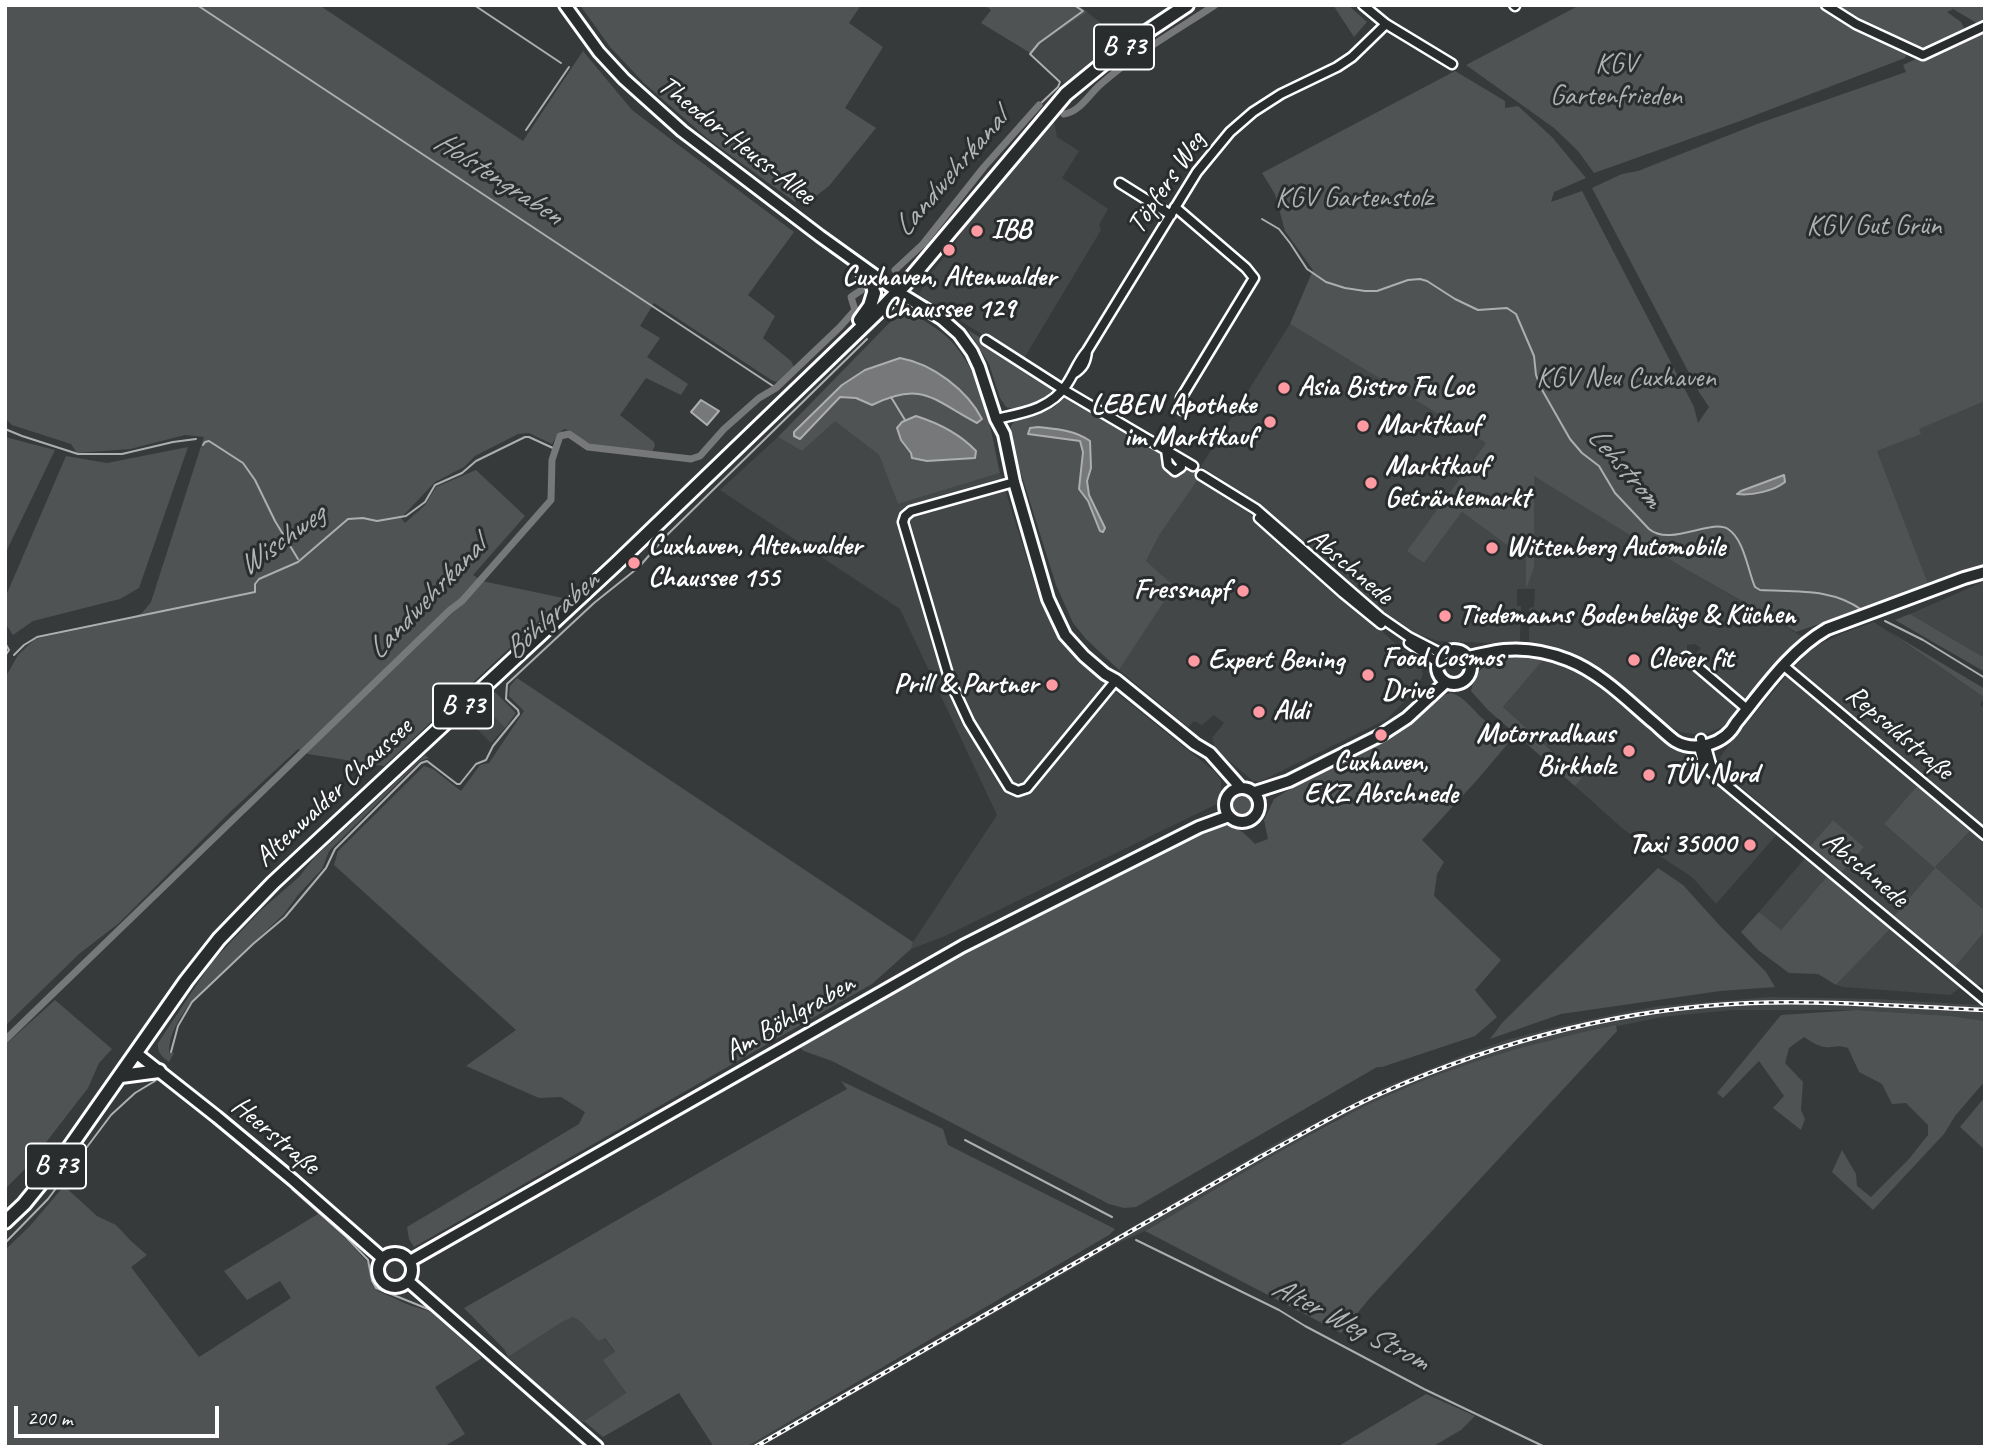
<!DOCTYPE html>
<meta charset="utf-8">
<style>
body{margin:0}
#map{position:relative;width:1990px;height:1452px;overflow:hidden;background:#373a3b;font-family:Caveat,sans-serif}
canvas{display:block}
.frame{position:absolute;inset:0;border:7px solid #fff;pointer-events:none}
.scale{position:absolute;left:14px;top:1406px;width:205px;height:32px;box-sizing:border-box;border:4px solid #fff;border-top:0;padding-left:9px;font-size:21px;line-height:24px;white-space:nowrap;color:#fff;-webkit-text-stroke:5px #2a2d2e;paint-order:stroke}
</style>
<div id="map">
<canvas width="1990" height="1452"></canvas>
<div class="frame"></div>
<div class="scale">200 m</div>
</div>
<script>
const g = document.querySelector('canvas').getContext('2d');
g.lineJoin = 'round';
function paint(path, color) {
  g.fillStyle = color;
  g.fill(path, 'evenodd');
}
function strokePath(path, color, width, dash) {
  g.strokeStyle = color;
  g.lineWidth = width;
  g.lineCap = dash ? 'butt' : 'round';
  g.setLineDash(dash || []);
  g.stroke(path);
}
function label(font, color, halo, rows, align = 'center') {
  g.font = font + ' Caveat,sans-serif';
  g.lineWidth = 6;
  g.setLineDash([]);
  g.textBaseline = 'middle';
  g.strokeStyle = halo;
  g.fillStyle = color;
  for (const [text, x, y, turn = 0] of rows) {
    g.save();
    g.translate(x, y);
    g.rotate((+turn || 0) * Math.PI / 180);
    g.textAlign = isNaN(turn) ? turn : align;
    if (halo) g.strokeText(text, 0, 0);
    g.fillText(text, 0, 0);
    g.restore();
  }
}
const built = new Path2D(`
 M1087 12 1121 39 1065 84 1032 54 1040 44Z
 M1054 121 1057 137 1079 151 1062 178 1108 209 1099 225 1101 230 1023 360 919 295 927 278 954 245 965 226Z
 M1290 324 1486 443 1408 551 1424 563 1462 512 1526 559V586L1534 568 1533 475 1682 567 1803 637 1794 645 1750 698 1744 699 1700 662 1703 659 1696 653 1701 648 1695 644 1687 645V649L1678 661 1692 672 1694 669 1738 705 1739 710 1722 727 1708 733 1694 734 1680 732 1668 725 1605 673 1586 661 1564 651 1533 645 1529 640V608L1534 607 1535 589H1517V606H1521L1520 641 1516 644 1438 641 1415 633 1401 625 1375 606 1260 506 1201 466Z
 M1985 401V567H1979L1929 586 1877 451 1920 434 1918 429Z
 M834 420 879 455 898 504 1000 473 1040 601 1058 635 1068 648 1100 676 1102 681 1214 771 1221 780V791L1217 804 945 936 911 949 913 942 997 815 900 609 720 490 778 437 802 451Z
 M1199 478 1239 505 1267 528 1415 661 1421 668 1423 674 1416 690 1387 719 1259 782 1253 781 1216 750 1212 738 1224 723 1214 715 1202 725 1194 721 1188 727 1119 670 1173 586 1146 561 1160 534Z
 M1985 581V658L1910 614Z
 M1874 622 1985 698 1980 705 1985 709V829L1795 671 1796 666 1808 652 1818 645 1841 634Z
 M1543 660 1552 661 1575 670 1593 679 1654 732 1689 751 1697 760 1700 759 1779 832 1716 904 1692 877 1655 853 1622 828 1575 786 1582 777 1503 707Z
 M1787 675 1917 786 1884 824 1935 867 1971 830 1985 842V911L1935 868 1894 916 1842 872 1864 847 1833 820 1810 846 1719 768V762L1721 756 1728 746Z
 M482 704 505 728 491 743 466 718Z
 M1807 856 1829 874 1780 931 1759 912Z
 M1891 928 1961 987 1950 995 1843 987 1836 985Z
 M1985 931V985H1977L1955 967Z
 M1770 997 1877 999 1977 1005 1985 997V1021L1951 1016 1857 1010H1733L1662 1017 1550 1040 1339 1118 1286 1148 1145 1231 1116 1244 1072 1269 761 1447H747L1082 1256 1283 1139 1387 1086 1469 1053 1510 1039 1560 1026 1615 1014 1660 1006Z
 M573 1317 581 1322 598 1341 604 1338 615 1353 604 1360 626 1394 583 1422 578 1423 537 1387 531 1378 508 1357 562 1322Z`);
const green = new Path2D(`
 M5 5H319L523 141 583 51 632 110 794 232 748 295 775 316 763 338 791 361 794 367 778 382 773 381 654 303 640 326 660 338 647 357 688 384 681 395 646 378 620 415 654 442 655 446 652 451C635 449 609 449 593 445 580 441 576 431 564 429L558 434 552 444 529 433 518 434 475 456 464 467 435 482 401 518 405 523 425 505 436 487 476 470 525 516 473 575 482 581 563 598 384 766 308 754 298 749 228 814 119 923 79 954 5 1026V678L18 655 35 639 128 619 142 613 151 602 204 437 185 435 130 449 77 453 71 444 12 425 5 418Z
 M580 5H861L849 23 883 47 845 108 876 128 829 186 816 196 805 191 795 202 708 139 644 83 610 47Z
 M984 5H1078L1087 12 1040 44 1032 54 981 23 991 10Z
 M1333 5H1348L1367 22 1354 37Z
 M1580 5H1820L1878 40 1907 53 1905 58 1740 121 1594 173 1578 151 1554 128 1466 65Z
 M1835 5H1985V28L1953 9 1947 12 1961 22 1964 28 1924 50 1881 32Z
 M1985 28V401L1919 429 1921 434 1877 451 1929 586 1796 632 1682 567 1534 476V568L1526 589V559L1462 512 1424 563 1407 551 1486 443 1290 324 1313 270 1285 231 1275 194 1262 173 1455 71 1505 101V108L1518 106 1552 137 1586 178 1554 192 1551 202 1582 191 1694 407 1698 423 1709 407 1699 392 1592 188 1622 174 1638 171 1757 124 1906 72 1903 65Z
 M907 310C921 319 936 327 948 338 983 372 990 427 1000 473L898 504 879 455 835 421 802 451 778 437 898 314ZM916 361 938 374 966 396 963 415C926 392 914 385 872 405L856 398 840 397 820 417 842 385Z
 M968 330 984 340 983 344 1052 386 1054 393C1043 403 1020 412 1006 407L1000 398 989 364Z
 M1067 395 1161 451 1165 468 1177 476 1185 463 1198 471 1199 478 1160 534 1146 561 1174 586 1119 670 1086 639 1073 623 1056 585 1009 435 1011 426 1014 422 1053 408Z
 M5 437 55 450 5 554Z
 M188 447 139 588 120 599 33 621 13 635 5 623V598L66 456 107 463Z
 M1910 614 1985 658V672L1895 620Z
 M1888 631 1985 689V698Z
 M1518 657 1543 660 1503 707 1582 778 1575 786 1488 710 1471 691C1478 663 1491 660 1518 657Z
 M517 678 913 942 911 949 872 984 414 1247 409 1239 407 1227 579 1124 585 1112 561 1097 539 1098 466 1066 516 1030 334 865 338 851 424 766 433 769 461 791 480 765 489 763 524 711 509 696 510 686Z
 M495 692 516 713 505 728 482 704Z
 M1451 693C1465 697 1472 709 1482 718 1491 726 1500 734 1510 741L1478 779 1422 840 1444 862 1437 874 1434 896 1501 960 1475 990 1497 1017 1475 1036 1382 1067H1377L1136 1207 1124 1208 1109 1204 832 1061 804 1051 799 1047 966 951 1195 835C1225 824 1232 819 1255 844L1268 839 1264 820 1274 799 1298 784 1388 739 1408 724 1438 697Z
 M425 755 429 758 420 761 329 851 322 869 298 895 284 914 191 1002C180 1017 169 1033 169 1052L174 1053 169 1062C162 1057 157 1052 158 1043L211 963 260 911 299 877 314 858Z
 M1917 786 1971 830 1935 867 1985 911V931L1955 967 1894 916 1935 868 1884 824Z
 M1232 804a11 11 0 1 1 22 0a11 11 0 1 1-22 0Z
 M1833 820 1864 847 1842 872 1810 846Z
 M1658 868 1683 885 1721 927 1766 972 1775 987 1720 991 1561 1014 1490 1039 1502 1023Z
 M1829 874 1891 928 1836 985 1818 974 1789 973 1758 950 1741 932 1759 912 1781 930Z
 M55 1000 112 1049 99 1063 88 1088 27 1167 5 1189V1045Z
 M1857 1010 1951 1016 1985 1021V1081L1955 1116 1944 1134 1873 1210 1832 1172 1842 1150 1856 1174 1857 1186 1871 1197 1909 1159 1928 1135V1125L1906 1103 1892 1104 1882 1084 1859 1072 1848 1048C1836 1044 1836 1048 1825 1047 1817 1046 1810 1041 1804 1037L1789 1048 1785 1063 1803 1082 1801 1110 1805 1119 1801 1130 1773 1108 1784 1096 1759 1061 1723 1098 1717 1093 1781 1015Z
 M1616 1025 1617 1031 1369 1299 1341 1333 1145 1231C1226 1184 1306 1132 1392 1094 1463 1062 1540 1041 1616 1025Z
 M841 1081 943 1129 948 1145 1115 1229 1109 1235 746 1447H714L679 1393 603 1437 585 1422H583L626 1393 603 1360 615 1352 605 1338 598 1341 581 1322 573 1317 562 1322 508 1357 505 1350 464 1308C592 1236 718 1160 847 1089Z
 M1985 1097V1150L1960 1127Z
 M64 1186 97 1216 116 1225 132 1242 147 1255 131 1267 199 1357 291 1298 280 1281 247 1300 224 1271 318 1214 347 1240 368 1263 371 1283 376 1290 409 1305 432 1312 482 1358 435 1387 465 1434 443 1447H5V1250L30 1226Z
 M1426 1394 1475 1416 1461 1430 1432 1447H1337Z`);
const water = new Path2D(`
 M900 358C933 364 967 390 982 419L977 423C933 400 923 380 872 405L856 398 840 397 800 439 794 436V432L842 385 865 370Z
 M701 400 719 411 707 425 691 412Z
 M916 416C938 423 960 434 976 451L975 458 927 461 912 458 911 453 901 440 897 428 902 422Z
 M1038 427C1056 429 1075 430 1090 441L1091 468 1087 481 1089 495 1105 528 1103 532 1100 531 1088 501 1079 489 1083 452 1080 441 1028 434 1030 428Z
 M1784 475 1785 482C1774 491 1751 496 1737 494L1741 491Z`);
const stream = new Path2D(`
 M197 5 776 388
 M474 5 561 63
 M1039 105 1058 87 1060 82 1030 54 1039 43 1083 11 1074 5
 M526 130 569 67
 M1262 219 1279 229 1290 243 1307 269 1326 282 1345 288 1365 291H1377L1408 280 1420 279 1427 281 1455 299 1478 310 1507 308 1516 314 1534 356 1536 375 1541 388 1570 439 1582 453 1599 466 1615 493 1649 529C1670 547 1712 518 1728 529 1744 539 1748 571 1755 587L1760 590C1796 592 1832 588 1862 610
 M891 397 905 420
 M5 429 22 436 78 454H122L173 442 196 439
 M203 445 205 442 209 441 243 463 255 480 275 521 298 559
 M1885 621 1923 640 1985 678
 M5 643 9 650 5 656
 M14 655 24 645 37 637 255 592V584L259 579 298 562 348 519 363 518 377 521 406 516 425 502 435 485 462 473 476 461 525 437H529L555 449
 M171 1052 178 1026 192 1002 253 944 285 917 326 868 335 849 421 763 427 761 457 784H460L476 764 486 760 493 746 519 714 518 710 506 699 507 684 594 603 639 567 666 536 867 339
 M965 1140 1112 1217
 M292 1189 346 1237 368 1260 372 1281 376 1288 433 1311 508 1378
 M1136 1240 1279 1310 1305 1326 1424 1389 1545 1447
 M5 1243 48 1199 111 1115 135 1093 155 1081
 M521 1389 525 1392`);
const canal = new Path2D(`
 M1064 114C1080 112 1089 94 1101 84 1135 54 1177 30 1215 5
 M895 270 923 244 984 167 1039 105
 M5 1040 450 610 462 601 551 500 552 460 560 436 569 434 588 447 691 459 700 456 724 429 759 398 776 388 840 327 855 310 851 297 863 289`);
const minor = new Path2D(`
 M1363 5 1386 24 1452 64
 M1514 5 1515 6
 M1826 5 1856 24 1923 55 1985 26
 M1120 183 1171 215
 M1175 207 1246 268 1254 278 1181 398 1182 410
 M986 340 1064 390 1193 466
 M1073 374C1083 368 1086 362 1087 351
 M996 419C1023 413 1051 409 1067 384 1075 372 1078 361 1087 351L1197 172 1230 132 1253 112 1281 94 1337 67 1352 57 1386 24
 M1166 450 1168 465 1175 471 1181 467V463L1177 458
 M1201 475 1256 509 1380 617 1409 637 1442 654
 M1014 482 911 511 905 516 903 522 950 681 969 722 1009 787 1018 791 1027 788 1116 680
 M1259 518 1343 593 1381 624
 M1409 643 1437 662
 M1686 657 1747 709
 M1784 666 1985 835
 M1701 739 1702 745 1707 750 1712 768
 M1702 745 1700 751 1702 759 1711 772 1985 1000`);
const tertiary = new Path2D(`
 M565 5 599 52 624 79 682 131 820 236 898 292 942 319 959 334 972 352 979 367 996 419 1004 434 1014 482 1048 599 1065 635 1084 656 1105 674 1116 680 1195 744 1210 753 1241 788
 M858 267 872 286 874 293
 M1437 667a17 17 0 1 1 34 0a17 17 0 1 1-34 0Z
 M1467 657C1480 655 1492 651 1504 650 1525 648 1548 652 1568 660 1601 673 1628 701 1654 723 1661 729 1668 736 1675 741 1695 753 1725 744 1736 723 1763 690 1789 651 1827 629L1964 578 1985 572
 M1225 805a17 17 0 1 1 34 0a17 17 0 1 1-34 0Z
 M1255 792 1289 781 1381 735 1407 718 1446 682
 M136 1053 217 1117 293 1180 381 1257
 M378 1270a17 17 0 1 1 34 0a17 17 0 1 1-34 0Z
 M410 1261 963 946 1199 827 1229 816
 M408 1281 597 1447`);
const primary = new Path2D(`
 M860 320 870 306 874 293
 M121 1076 159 1071
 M5 1222 24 1204 67 1151 186 981 219 939 273 883 616 564 885 305 910 279 1066 94 1121 49 1187 5`);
const rail = new Path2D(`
 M755 1447 1260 1157C1301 1135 1340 1111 1382 1093 1498 1041 1624 1008 1751 1003 1829 1000 1907 1007 1985 1010`);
const markers = [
 [977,231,7,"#ff9aa2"],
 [949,250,7,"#ff9aa2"],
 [1284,388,7,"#ff9aa2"],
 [1270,422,7,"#ff9aa2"],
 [1363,426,7,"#ff9aa2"],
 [1371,483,7,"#ff9aa2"],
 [1492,548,7,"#ff9aa2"],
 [634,563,7,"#ff9aa2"],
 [1243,591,7,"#ff9aa2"],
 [1445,616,7,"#ff9aa2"],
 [1634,660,7,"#ff9aa2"],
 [1194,661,7,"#ff9aa2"],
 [1368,675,7,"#ff9aa2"],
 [1052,685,7,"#ff9aa2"],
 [1259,712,7,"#ff9aa2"],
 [1381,735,7,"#ff9aa2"],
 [1629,751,7,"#ff9aa2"],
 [1649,775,7,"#ff9aa2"],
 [1750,845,7,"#ff9aa2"]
];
const shields = [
 [1124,47,60],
 [463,706,60],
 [56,1166,60]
];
const shieldNames = [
 ["B 73",1124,47],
 ["B 73",463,706],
 ["B 73",56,1166]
];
const parkNames = [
 ["KGV",1616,65],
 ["Gartenfrieden",1616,97],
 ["KGV Gartenstolz",1354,199],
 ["KGV Gut Grün",1874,227],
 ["KGV Neu Cuxhaven",1626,379]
];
const streetNames = [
 ["Theodor-Heuss-Allee",736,141,38],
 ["Töpfers Weg",1167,183,-56],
 ["Abschnede",1350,567,40],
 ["Repsoldstraße",1899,733,40],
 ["Altenwalder Chaussee",334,793,-43],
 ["Abschnede",1865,870,40],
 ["Am Böhlgraben",790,1018,-30],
 ["Heerstraße",275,1136,40]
];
const poiNames = [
 ["IBB",991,231],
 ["Cuxhaven, Altenwalder",949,278,"center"],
 ["Chaussee 129",949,310,"center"],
 ["Asia Bistro Fu Loc",1298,388],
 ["LEBEN Apotheke",1256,406,"right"],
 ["im Marktkauf",1256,438,"right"],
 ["Marktkauf",1377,426],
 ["Marktkauf",1385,467],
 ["Getränkemarkt",1385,499],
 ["Cuxhaven, Altenwalder",648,547],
 ["Chaussee 155",648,579],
 ["Wittenberg Automobile",1506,548],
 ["Fressnapf",1229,591,"right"],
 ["Tiedemanns Bodenbeläge & Küchen",1459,616],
 ["Food Cosmos",1382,659],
 ["Drive",1382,691],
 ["Clever fit",1648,660],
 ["Expert Bening",1208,661],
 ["Prill & Partner",1038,685,"right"],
 ["Aldi",1273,712],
 ["Motorradhaus",1615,735,"right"],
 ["Birkholz",1615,767,"right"],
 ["Cuxhaven,",1381,763,"center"],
 ["EKZ Abschnede",1381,795,"center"],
 ["TÜV Nord",1663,775],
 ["Taxi 35000",1736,845,"right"]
];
const waterNames = [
 ["Landwehrkanal",951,174,-49],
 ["Holstengraben",498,179,33],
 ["Lehstrom",1624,468,49],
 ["Wischweg",282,541,-36],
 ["Landwehrkanal",427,599,-46],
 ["Böhlgraben",552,616,-42],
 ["Alter Weg Strom",1350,1325,27]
];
paint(built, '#444748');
paint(green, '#505354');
paint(water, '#767879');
strokePath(water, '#adaeaf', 2);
strokePath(stream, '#adaeaf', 2);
strokePath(canal, '#767879', 7);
strokePath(minor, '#fff', 13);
strokePath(tertiary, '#fff', 16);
strokePath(primary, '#fff', 18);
strokePath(minor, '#2a2d2e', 8);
strokePath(tertiary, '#2a2d2e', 10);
strokePath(primary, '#2a2d2e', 12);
strokePath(rail, '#fff', 4.5);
strokePath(rail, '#2a2d2e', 2, [5]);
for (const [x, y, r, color] of markers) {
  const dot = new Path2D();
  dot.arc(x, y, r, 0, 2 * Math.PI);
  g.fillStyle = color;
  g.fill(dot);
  strokePath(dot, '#2a2d2e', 2.5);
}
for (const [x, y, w] of shields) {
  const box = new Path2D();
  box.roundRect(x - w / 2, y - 22.5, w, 45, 5);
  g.fillStyle = '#2a2d2e';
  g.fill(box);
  strokePath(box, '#fff', 2);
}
label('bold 26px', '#fff', null, shieldNames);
label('28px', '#b0b2b2', '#2a2d2e', parkNames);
label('28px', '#fff', '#2a2d2e', streetNames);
label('bold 28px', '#fff', '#2a2d2e', poiNames, 'left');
label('italic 30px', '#b4b5b5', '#2a2d2e', waterNames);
</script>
